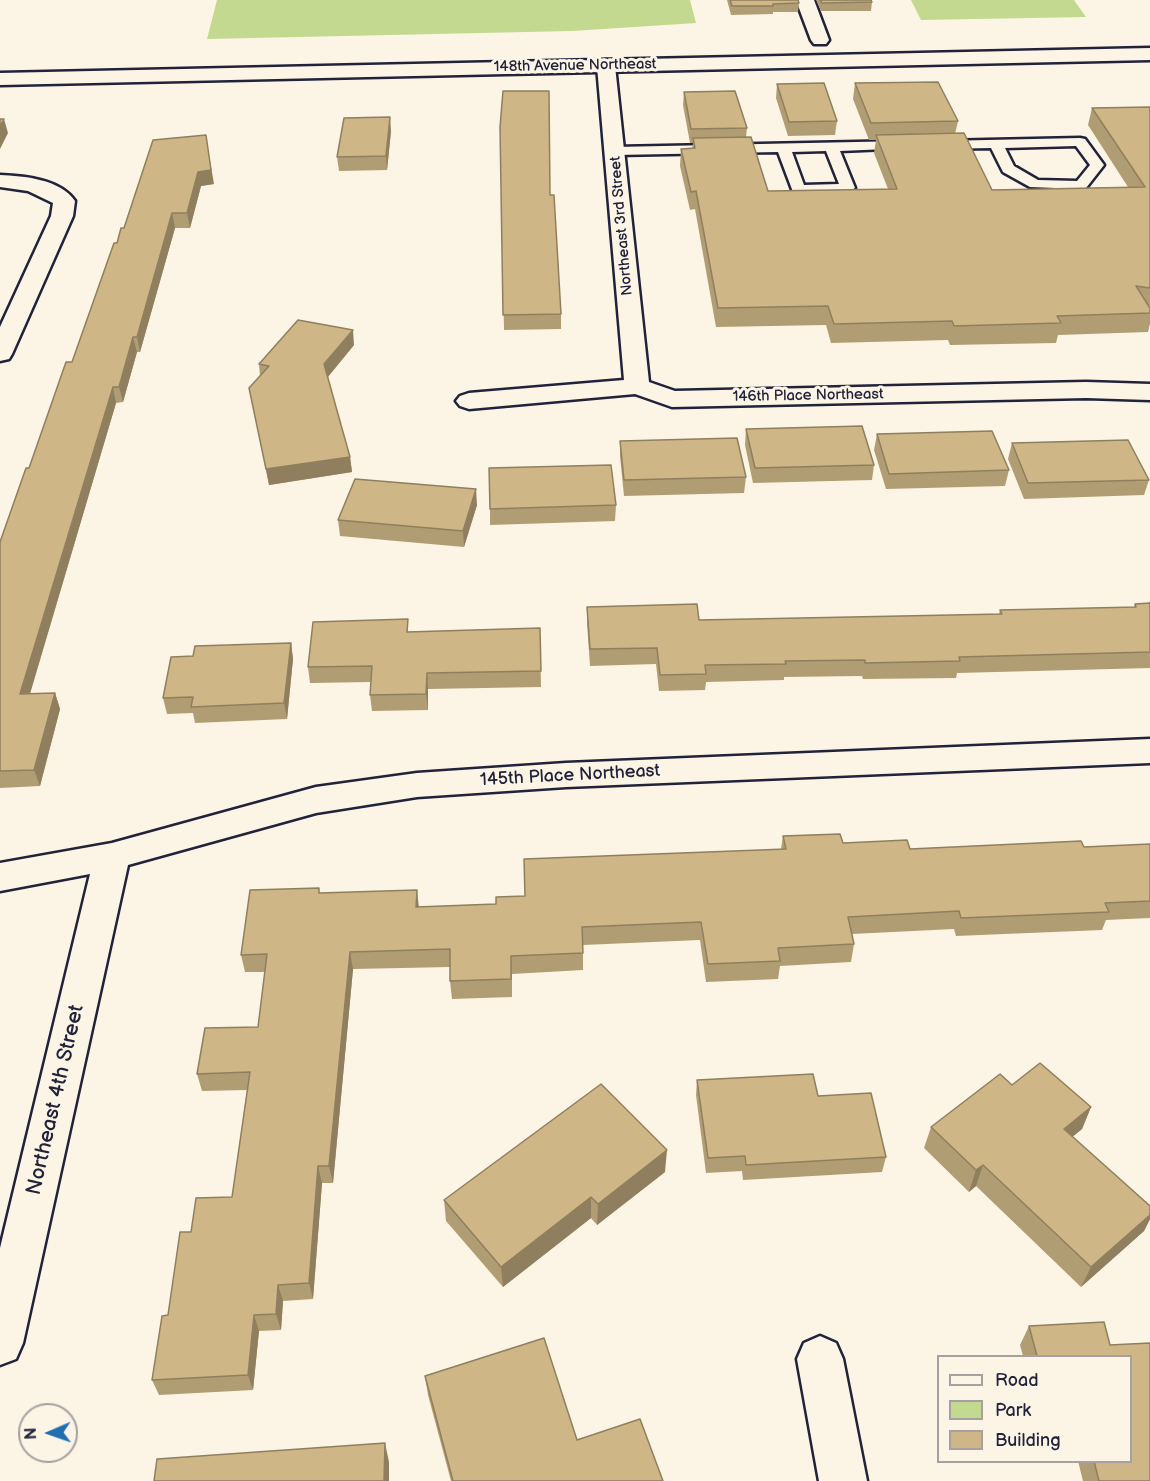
<!DOCTYPE html>
<style>
body{margin:0}
#map{position:relative;width:1150px;height:1481px;overflow:hidden;background:#fcf5e5;font-family:"Balsamiq Sans",sans-serif}
canvas{display:block}
.legend{position:absolute;left:937px;top:1355px;width:195px;height:108px;box-sizing:border-box;background:#fcf5e5;border:2px solid #a5a1a1;margin:0;padding:8px 10px;list-style:none;font-size:18px;color:#22223b}
.legend li{display:flex;align-items:center;gap:12px;height:30px}
.legend b{width:30px;border:2px solid #a5a1a1}
.north{position:absolute;left:18px;top:1403px;width:60px;height:60px;box-sizing:border-box;background:#fcf5e5;border:2px solid #a5a1a1;border-radius:50%;rotate:268deg;font-size:16px;font-weight:700;line-height:24px;text-align:center;color:#22223b}
.north::after{content:'';display:block;margin:auto;width:21px;height:27px;background:#1f6fb2;clip-path:polygon(50% 0,100% 100%,50% 72%,0 100%)}
</style>
<div id="map">
<canvas width="1150" height="1481"></canvas>
<ul class="legend">
<li><b style="height:8px;background:#fcf5e5"></b>Road</li>
<li><b style="height:16px;background:#c2d98f"></b>Park</li>
<li><b style="height:16px;background:#ceb686"></b>Building</li>
</ul>
<div class="north">N</div>
</div>
<script>
const g = document.querySelector('canvas').getContext('2d');
g.lineJoin = 'round';
function paint(path, color) {
  g.fillStyle = color;
  g.fill(path, 'evenodd');
}
function strokePath(path, color, width, dash) {
  g.strokeStyle = color;
  g.lineWidth = width;
  g.lineCap = dash ? 'butt' : 'round';
  g.setLineDash(dash || []);
  g.stroke(path);
}
function label(font, color, halo, rows, align = 'center') {
  g.font = font + ' "Balsamiq Sans",sans-serif';
  g.lineWidth = 6;
  g.setLineDash([]);
  g.textBaseline = 'middle';
  g.strokeStyle = halo;
  g.fillStyle = color;
  for (const [text, x, y, turn = 0] of rows) {
    g.save();
    g.translate(x, y);
    g.rotate((+turn || 0) * Math.PI / 180);
    g.textAlign = isNaN(turn) ? turn : align;
    if (halo) g.strokeText(text, 0, 0);
    g.fillText(text, 0, 0);
    g.restore();
  }
}
const green = new Path2D(`
 M217 0H690L696 23 572 31 207 39Z
 M911 0H1074L1086 17 921 20Z`);
const service = new Path2D(`
 M1080 138 1085 139 1104 165 1086 188 1081 189 1030 187 1003 172 991 148 941 149 934 145 941 141ZM1076 146 1090 165 1077 181 1038 180 1014 166 1005 148Z
 M905 141 910 142 912 145 910 148 840 151 855 188 848 192H793L778 152 615 155 608 151 615 147ZM826 151 839 184 804 185 792 152Z`);
const minor = new Path2D(`
 M796 0H814L829 40 826 44H814L811 40Z
 M606 60 613 62 615 66 649 382 675 391 1086 382 1150 384V400L1086 398 672 407 635 394 469 409 460 406 456 401 460 396 469 393 624 380 597 66 599 62Z
 M0 175C24 176 60 179 75 201L73 216 12 354 9 359 0 361V327L51 216 53 203 28 191 0 187Z
 M1150 739V763L566 787 417 797 316 813 128 865 23 1343 16 1359 0 1365V1248L90 874 0 891V863L112 843 316 787 417 773 566 763Z
 M820 1336 836 1343 843 1359 867 1481H819L797 1359 804 1343Z`);
const primary = new Path2D(`
 M1150 48V60L0 85V73Z`);
const wall = new Path2D(`
 M727 0H798L799 3 798 12H773V14L731 15Z
 M816 0H871L872 2 871 11H821Z
 M855 83 958 121 955 134 992 190 1128 187 1088 125 1092 108 1150 107V324L1148 332 1058 335 1056 343 950 345 948 340 831 343 826 325 716 327 695 209 690 210 680 166 681 149H692L693 143H690L683 105 684 92 747 128 746 137 768 191 888 189 874 153 876 140H869L853 99Z
 M777 84 837 121 835 135 788 136 776 98Z
 M500 127 550 195 561 314V329L504 330Z
 M391 131 387 170 339 171 337 157Z
 M153 140 214 184 201 186 190 228H175L140 352H137L123 402 116 403 30 694 55 693 60 709 40 786 0 788V542L72 362 117 243 124 228Z
 M354 345 328 377 350 457 352 472 269 485 249 388 260 376 259 364Z
 M746 429 874 465 872 480 753 483 745 445Z
 M877 434 1009 470 1005 486 886 489 874 450Z
 M620 441 746 477 744 493 624 496 620 456Z
 M1012 443 1149 480 1144 495 1024 499 1008 459Z
 M477 505 464 547 340 536 338 520Z
 M616 505 615 521 490 525V509Z
 M1150 601V668L957 673 956 678 863 679 862 676 784 677V680L706 682 705 690 659 691 656 664 590 666 587 623V607L699 620 999 614 1000 610 1134 607 1135 604 1149 603Z
 M540 628 541 687 428 689V710L372 711 370 695 371 682 310 683 308 667 409 632Z
 M291 643 293 659 287 719 195 723 193 713 167 714 163 698 193 656Z
 M783 836 843 843 910 849 1084 847 1150 844V918L1106 920 1102 930 956 936 954 929 852 934 854 944 851 962 780 966 778 979 706 982 700 940 583 945V970L512 974V997L452 999 450 981V967L353 969 333 1183H322L313 1299 283 1301 281 1330 259 1331 253 1390 159 1395 152 1380 168 1315 191 1232 232 1197 247 1090 202 1091 197 1074 258 1027 265 972H245L241 955 320 893 418 907 496 904 525 896 781 849Z
 M697 1080 818 1096 886 1157 882 1172 743 1180 742 1171 706 1173 696 1095Z
 M1012 1085 1091 1107 1082 1129 1072 1137 1150 1206V1219L1144 1231 1081 1287 976 1186 969 1192 924 1148 931 1127Z
 M665 1172 597 1225 591 1218 503 1287 446 1221 444 1200Z
 M1104 1322 1110 1345 1150 1343V1481H1083L1078 1461H1131V1356H1023L1020 1345 1029 1326Z
 M425 1376 577 1440 663 1481H451L428 1395Z`);
const shadedWall = new Path2D(`
 M390 117 391 131 387 170 386 156Z
 M4 119 8 133 0 149V127Z
 M208 149 214 184 201 186 190 228 187 213 198 172Z
 M172 213 175 228 140 352 137 337Z
 M353 330 354 345 326 379 324 364Z
 M133 337 137 352 123 402 119 387Z
 M113 387 116 403 25 710 20 694Z
 M350 457 352 472 269 485 266 469Z
 M476 489 477 505 464 547 463 531Z
 M291 643 293 659 287 719 284 703Z
 M427 673 428 689V710L426 694Z
 M55 693 60 709 40 786 34 770Z
 M417 890 419 908 416 907Z
 M350 952 353 969 333 1183 329 1166Z
 M1091 1107 1082 1129 1055 1151 1064 1129Z
 M667 1150 665 1172 597 1225 598 1204Z
 M983 1165 976 1186 969 1192 976 1170Z
 M318 1166 322 1183 313 1299 309 1283Z
 M591 1197V1218L503 1287 501 1267Z
 M1150 1215V1219L1144 1231 1081 1287 1091 1267Z
 M278 1285 283 1301 281 1330 276 1314Z
 M254 1315 259 1331 253 1390 248 1375Z
 M385 1443 389 1462V1481H384Z`);
const building = new Path2D(`
 M730 0H798L799 3 773 4V6H732Z
 M820 0H871L872 2 822 3Z
 M938 82 958 121 871 123 855 83Z
 M824 83 837 121 789 122 777 84Z
 M503 91H549L550 195H554L561 314 503 315 500 127Z
 M735 91 747 128 691 129 684 92Z
 M1150 107V288L1136 286 1150 308V313L1057 316 1061 323 954 326 952 321 834 324 828 306 718 308 696 191 691 192 681 149 695 148 693 138 751 137 768 191 897 189 876 135 964 133 992 190 1145 187 1092 108Z
 M390 117 386 156 337 157 344 118Z
 M0 119H4L0 127Z
 M206 135 211 170 198 172 187 213H172L137 337H133L119 387H113L20 694 55 693 34 770 0 771V542L26 468H29L66 362H72L114 243H117L121 228H124L153 140Z
 M298 320 353 330 324 364 350 457 266 469 249 388 269 366 259 364Z
 M862 426 874 465 755 468 746 429Z
 M992 431 1009 470 889 474 877 434Z
 M737 438 746 477 624 480 620 441Z
 M1128 440 1149 480 1028 483 1012 443Z
 M611 465 616 505 490 509 489 468Z
 M355 479 476 489 463 531 338 520Z
 M1150 603V652L959 657 960 661 865 663V660L785 661 786 664 705 665 706 674 660 675 657 648 590 649 587 607 697 604 699 620 1002 614 1000 610 1136 607 1135 604Z
 M408 619 407 632 540 628 541 671 427 673 426 694 370 695 372 666 308 667 313 622Z
 M291 643 284 703 191 707 193 697 163 698 171 657 193 656 195 646Z
 M840 834 843 843 907 840 910 849 1081 841 1084 847 1150 844V901L1105 903 1109 912 961 918 959 911 848 917 854 944 778 948 780 961 708 964 701 922 582 927 583 953 511 956V979L450 981V949L350 952 329 1166H318L309 1283 278 1285 276 1314 254 1315 248 1375 152 1380 162 1316 168 1315 180 1232H191L196 1198 232 1197 250 1072 197 1074 205 1028 258 1027 267 954 241 955 250 890 319 888V893L417 890 416 907 496 904V897L525 896 524 859 786 849 783 836Z
 M1040 1063 1091 1107 1064 1129 1150 1206V1215L1091 1267 983 1165 976 1170 931 1127 1000 1074 1012 1085Z
 M813 1074 818 1096 871 1093 886 1157 746 1165 745 1156 708 1158 697 1080Z
 M601 1084 667 1150 598 1204 591 1197 501 1267 444 1200Z
 M1104 1322 1110 1345 1150 1343V1481H1099L1094 1461H1131V1356H1037L1029 1326Z
 M544 1338 577 1440 640 1419 663 1481H453L425 1376Z
 M385 1443 384 1481H154L157 1459Z`);
const farStreetnames = [
 ["148th Avenue Northeast",575,66,-1],
 ["Northeast 3rd Street",622,226,-95],
 ["146th Place Northeast",808,396,-1]
];
const streetNames = [
 ["145th Place Northeast",570,776,-3]
];
const nearStreetnames = [
 ["Northeast 4th Street",56,1100,-77]
];
paint(green, '#c2d98f');
strokePath(service, '#22223b', 5);
strokePath(minor, '#22223b', 5);
strokePath(primary, '#22223b', 5);
paint(service, '#fcf5e5');
paint(minor, '#fcf5e5');
paint(primary, '#fcf5e5');
paint(wall, '#b19d73');
paint(shadedWall, '#907f5e');
paint(building, '#ceb686');
strokePath(building, '#907f5e', 1.5);
label('15px', '#22223b', '#fcf5e5', farStreetnames);
label('18px', '#22223b', '#fcf5e5', streetNames);
label('21px', '#22223b', '#fcf5e5', nearStreetnames);
</script>
